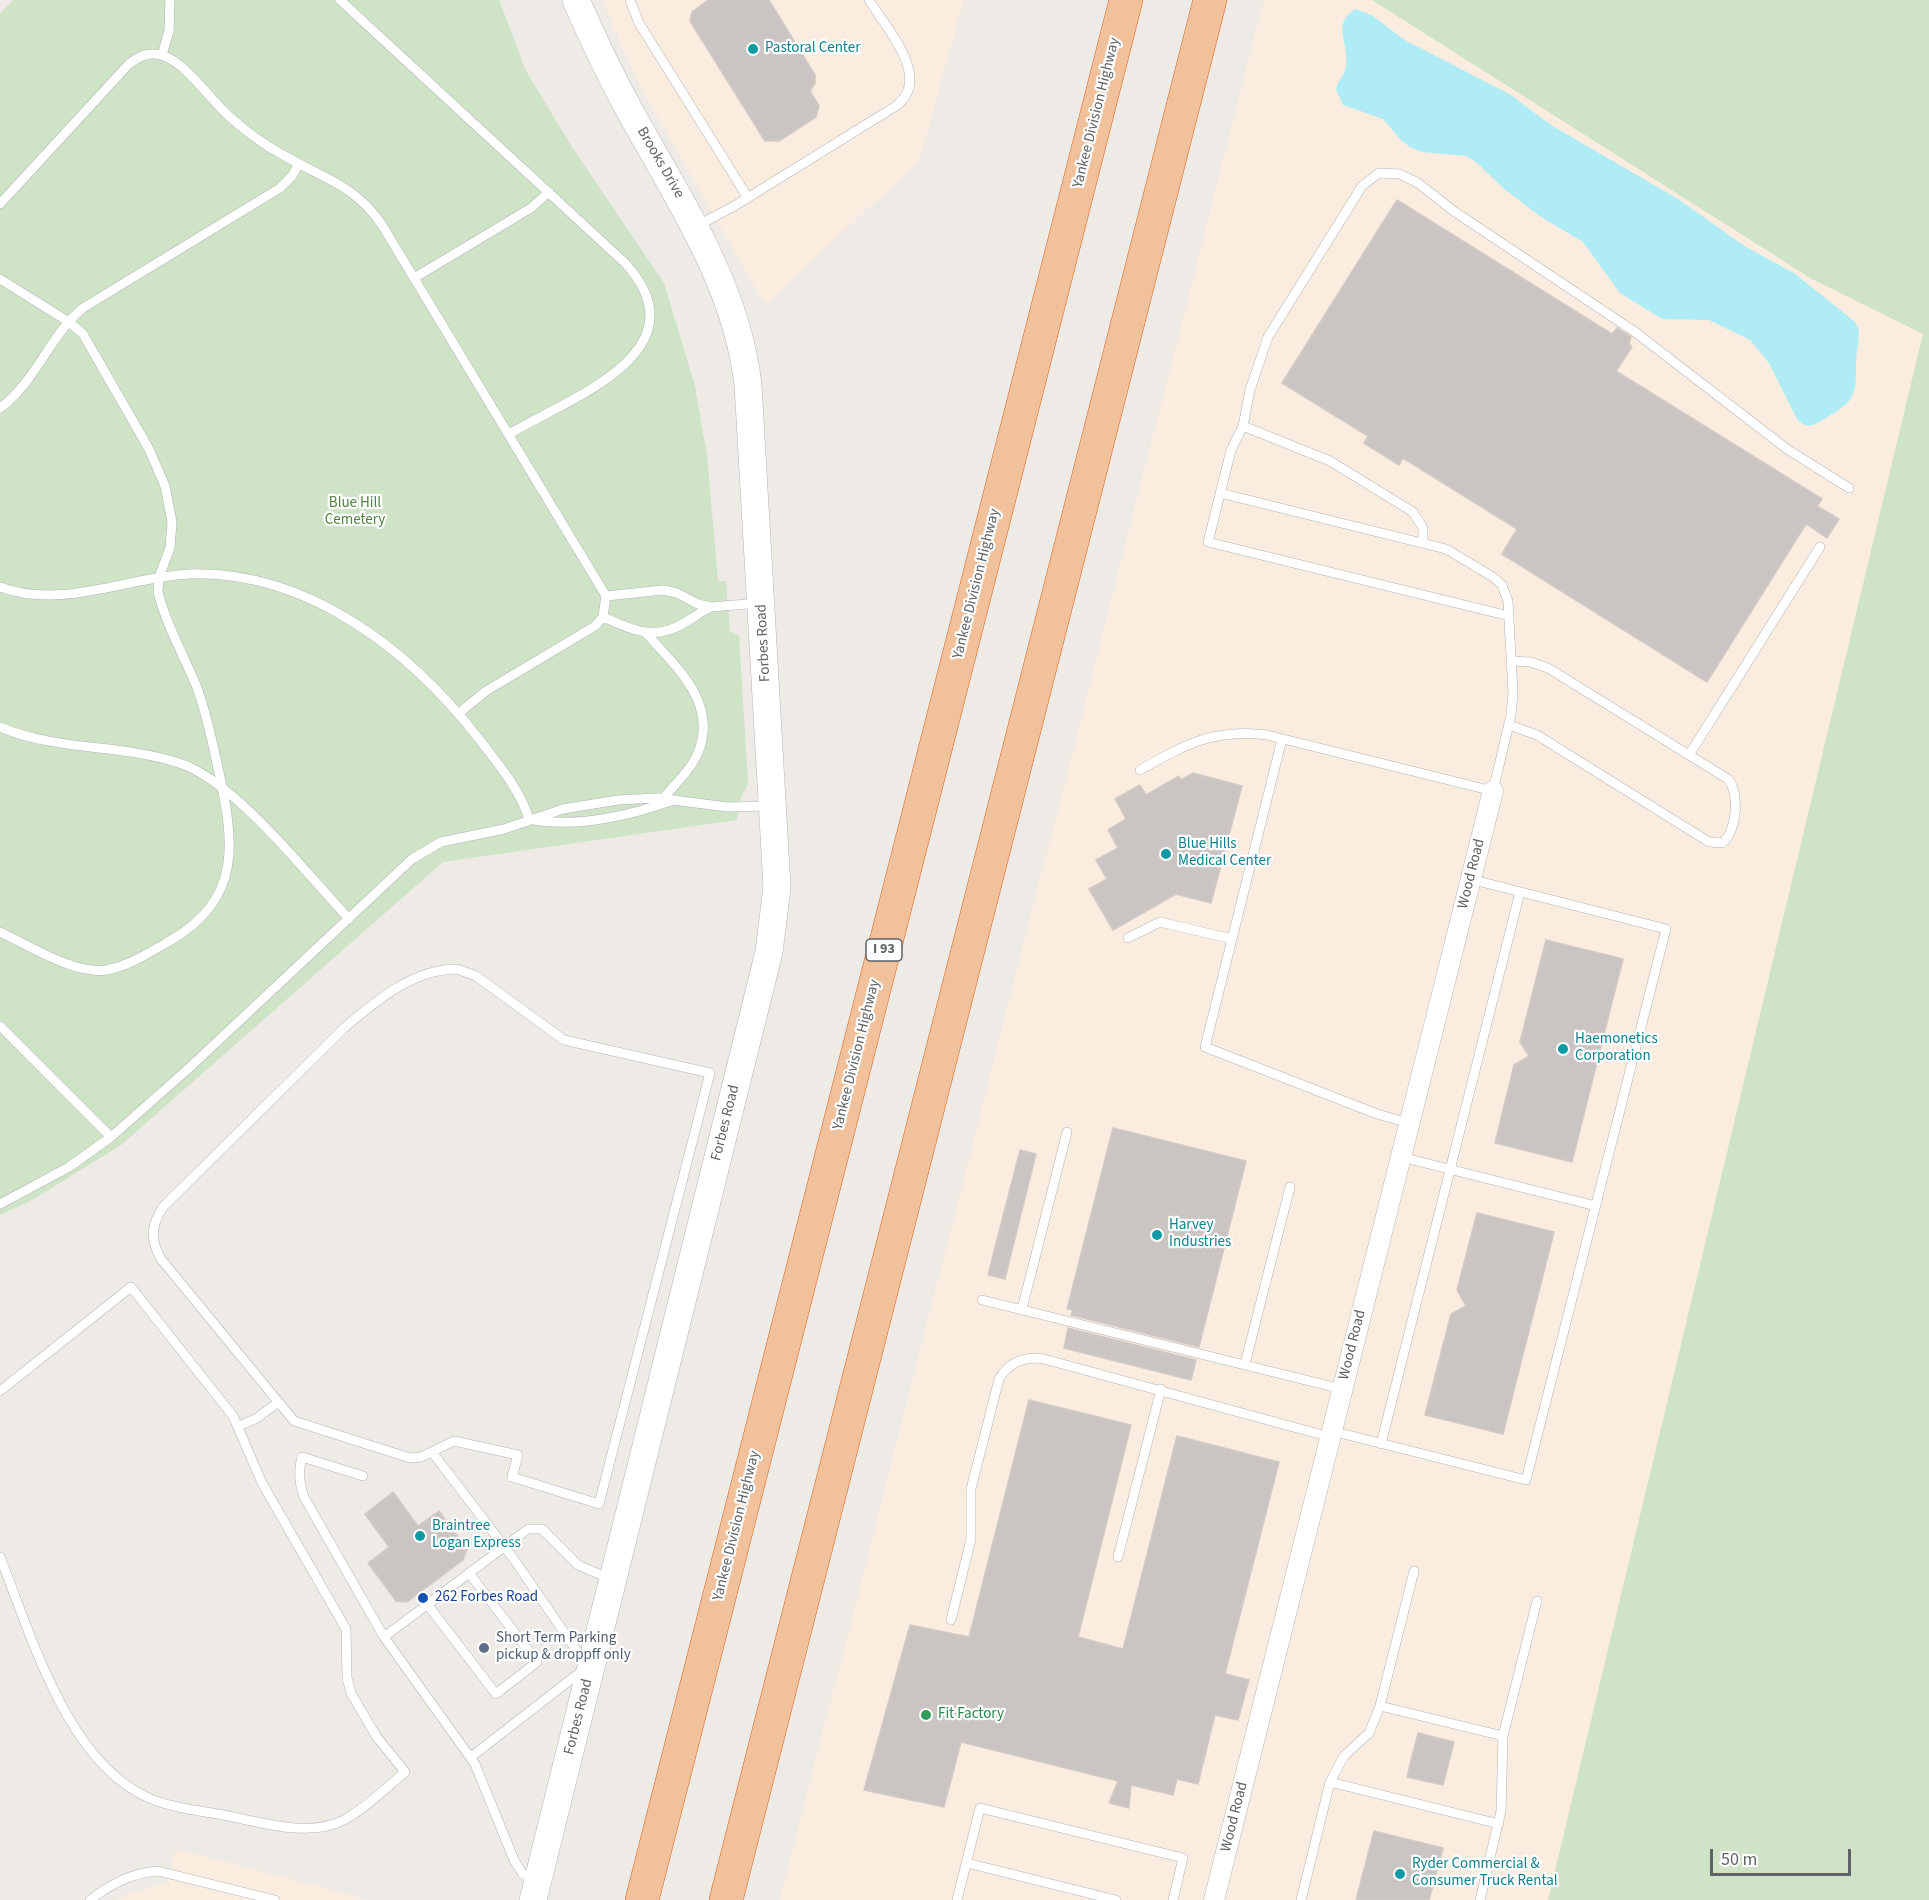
<!DOCTYPE html>
<style>
body{margin:0}
#map{position:relative;width:1929px;height:1900px;overflow:hidden;background:#eeeae6;font-family:"Source Sans 3",sans-serif}
canvas{display:block}
.scale{position:absolute;left:1710px;top:1849px;width:141px;height:27px;box-sizing:border-box;border:3px solid #5e6365;border-top:0;padding-left:8px;font-size:18px;line-height:21px;white-space:nowrap;color:#5e6365;-webkit-text-stroke:4px #fff;paint-order:stroke}
</style>
<div id="map">
<canvas width="1929" height="1900"></canvas>
<div class="scale">50 m</div>
</div>
<script>
const g = document.querySelector('canvas').getContext('2d');
g.lineJoin = 'round';
function paint(path, color) {
  g.fillStyle = color;
  g.fill(path, 'evenodd');
}
function strokePath(path, color, width, dash) {
  g.strokeStyle = color;
  g.lineWidth = width;
  g.lineCap = dash ? 'butt' : 'round';
  g.setLineDash(dash || []);
  g.stroke(path);
}
function label(font, color, halo, rows, align = 'center') {
  g.font = font + ' "Source Sans 3",sans-serif';
  g.lineWidth = 4.5;
  g.setLineDash([]);
  g.textBaseline = 'middle';
  g.strokeStyle = halo;
  g.fillStyle = color;
  for (const [text, x, y, turn = 0] of rows) {
    g.save();
    g.translate(x, y);
    g.rotate((+turn || 0) * Math.PI / 180);
    g.textAlign = isNaN(turn) ? turn : align;
    if (halo) g.strokeText(text, 0, 0);
    g.fillText(text, 0, 0);
    g.restore();
  }
}
const commercial = new Path2D(`
 M602 0H964L919 161 765 305 637 81Z
 M1264 0H1372L1812 279 1923 333 1548 1900H780Z
 M176 1849 370 1900H115L166 1882Z`);
const green = new Path2D(`
 M13 0H499L526 71 572 147 664 283 695 386 707 456 718 581H726L730 631 739 636 748 783 741 798 737 820 443 862 121 1145 32 1200 0 1215V14Z
 M1372 0H1929V1900H1548L1923 334 1812 279Z`);
const water = new Path2D(`
 M1356 9 1373 16 1403 39 1511 95 1551 125 1678 199 1746 247 1794 273 1855 322 1859 331C1859 342 1856 353 1856 364 1857 400 1851 403 1821 421 1811 427 1805 428 1797 419L1769 363 1750 340 1709 320 1662 319 1620 293 1583 242 1541 217 1503 188 1476 162 1466 156 1422 152 1410 147 1401 140 1383 119 1343 105 1336 89C1338 80 1345 75 1346 66 1350 45 1330 23 1356 9Z`);
const building = new Path2D(`
 M708 0H769L815 75V83L810 91 819 106 816 117 779 141H765L690 21 692 12Z
 M1397 200 1612 334 1617 328 1631 337 1629 344 1632 347 1616 371 1822 499 1817 506 1839 519 1827 538 1806 524 1707 682 1502 554 1517 529 1403 458 1399 465 1364 443 1368 436 1282 383Z
 M1193 773 1242 786 1211 903 1176 894 1113 930 1089 889 1107 879 1096 860 1118 848 1108 830 1126 819 1115 799 1140 785 1146 795 1179 776 1181 780Z
 M1546 940 1623 959 1572 1162 1495 1143 1514 1065 1529 1056 1520 1042Z
 M1113 1128 1246 1161 1199 1347 1071 1315 1073 1310 1067 1309Z
 M1020 1150 1036 1154 1005 1279 988 1275Z
 M1477 1213 1554 1232 1503 1434 1425 1415 1451 1314 1466 1306 1457 1290Z
 M1068 1328 1196 1360 1191 1380 1064 1348Z
 M1029 1400 1131 1425 1078 1637 1123 1649 1177 1436 1279 1462 1225 1674 1249 1680 1238 1720 1215 1715 1198 1784 1177 1779 1173 1795 1131 1785 1129 1808 1109 1803 1118 1781 961 1742 944 1807 864 1790 910 1625 969 1637Z
 M393 1492 418 1526 439 1511 467 1549 463 1560 407 1602 396 1601 368 1563 389 1547 365 1514Z
 M1418 1733 1454 1742 1443 1785 1407 1777Z
 M1374 1831 1443 1848 1429 1900H1356Z`);
const lane = new Path2D(`
 M340 0 625 263C706 352 569 398 509 434
 M630 0 639 23 748 198
 M162 55 169 31 170 0
 M0 204 127 66C138 56 149 51 164 56 187 64 212 102 231 118 247 132 264 145 283 155 323 178 355 185 382 225L606 596 603 617 595 626 486 691 459 713
 M697 226 736 205 896 106C933 78 886 28 869 0
 M414 278 531 208 549 192
 M0 279 69 322 83 334 149 449 165 486 172 522 170 548 159 577 158 592C166 624 183 654 196 685 206 711 212 740 218 768 234 841 244 899 168 942 149 953 128 966 106 970 75 975 28 945 0 932
 M0 408C36 382 49 336 83 308L280 188 292 176 299 164
 M1243 426 1330 461 1413 512 1423 528V543
 M0 587C62 610 127 577 189 574 307 570 410 650 479 739 499 765 519 788 529 819
 M606 596 663 590 677 593 698 604 711 607 759 603
 M1509 616 1208 542 1231 450 1243 426 1250 390 1268 337 1362 186 1379 173 1400 174 1418 183 1455 212 1635 332 1787 449 1849 488
 M603 617C626 627 648 639 674 628 687 623 698 613 711 607
 M646 633C676 667 720 704 697 755 690 771 673 786 663 799
 M1509 725 1537 735 1709 842 1722 843C1737 832 1740 793 1728 779L1548 668 1530 662 1512 661
 M0 727C56 751 121 744 179 763 234 780 308 875 349 919
 M1282 739 1205 1047 1377 1114 1409 1123
 M1689 755 1820 547
 M1140 770C1185 745 1213 728 1267 735L1493 791 1511 715 1513 693 1508 601 1502 585 1493 577 1446 549 1220 493
 M529 819C574 828 628 816 671 801
 M1128 938 1160 922 1232 939
 M457 969 476 976 564 1040 710 1073 599 1504 512 1477 518 1455 454 1441 421 1457 410 1458 294 1421 161 1259C150 1240 151 1225 163 1207L344 1028C376 1001 413 969 457 969Z
 M0 1026 111 1137
 M1401 1157 1596 1206
 M0 1204 69 1167 111 1137 188 1069 412 859 441 842 504 829 563 809 618 800 658 798 727 807 771 806
 M982 1300 1342 1389
 M1022 1309 1067 1132
 M1245 1364 1290 1187
 M0 1391 131 1287 233 1416 262 1483 346 1629 347 1678 351 1693 376 1736 405 1772C386 1788 366 1808 344 1820 311 1837 267 1824 233 1817 206 1811 174 1809 149 1798 67 1763 31 1634 0 1557
 M239 1426 257 1418 277 1403
 M1332 1431 1526 1480 1666 929 1470 879
 M1381 1444 1520 892
 M432 1452 513 1558 579 1654 588 1661
 M363 1476 302 1457C298 1471 299 1483 304 1497L384 1637
 M1118 1557 1161 1389
 M427 1604 496 1694 537 1662 469 1573
 M951 1620 971 1539V1489L999 1379C1009 1362 1024 1356 1044 1359L1330 1437
 M1380 1706 1414 1571
 M1503 1736 1537 1601
 M471 1757 583 1670
 M1330 1782 1344 1756 1369 1733 1380 1706 1503 1736 1501 1811 1480 1900
 M967 1863 1116 1900
 M536 1881 522 1873 514 1860 475 1764 384 1637 528 1529H542L578 1565 610 1579
 M90 1900C111 1884 131 1873 158 1871L275 1900
 M957 1900 980 1808 1183 1858 1173 1900
 M1301 1900 1330 1782 1499 1824`);
const street = new Path2D(`
 M1214 1900 1493 791`);
const secondary = new Path2D(`
 M533 1900 769 952 777 887 748 385C737 286 679 200 632 115 611 77 593 39 576 0`);
const highway = new Path2D(`
 M642 1900 1126 0
 M726 1900 1210 0`);
const markers = [
 [753,49,6,"#0f9aa8"],
 [1166,854,6,"#0f9aa8"],
 [1563,1049,6,"#0f9aa8"],
 [1157,1235,6,"#0f9aa8"],
 [420,1536,6,"#0f9aa8"],
 [423,1598,6,"#1a4fb4"],
 [484,1648,6,"#5c6f8a"],
 [926,1715,6,"#2e9e5b"],
 [1400,1874,6,"#0f9aa8"]
];
const shields = [
 [884,950,36]
];
const shieldNames = [
 ["I 93",884,950]
];
const cultureNames = [
 ["Pastoral Center",765,49],
 ["Blue Hills",1178,845],
 ["Medical Center",1178,862],
 ["Haemonetics",1575,1040],
 ["Corporation",1575,1057],
 ["Harvey",1169,1226],
 ["Industries",1169,1243],
 ["Braintree",432,1527],
 ["Logan Express",432,1544],
 ["Ryder Commercial &",1412,1865],
 ["Consumer Truck Rental",1412,1882]
];
const streetNames = [
 ["Yankee Division Highway",1097,113,-76],
 ["Brooks Drive",660,163,60],
 ["Yankee Division Highway",977,584,-76],
 ["Forbes Road",764,643,-93],
 ["Wood Road",1472,874,-76],
 ["Yankee Division Highway",857,1055,-76],
 ["Forbes Road",726,1123,-76],
 ["Wood Road",1353,1345,-76],
 ["Yankee Division Highway",737,1526,-76],
 ["Forbes Road",579,1717,-76],
 ["Wood Road",1235,1817,-76]
];
const parkNames = [
 ["Blue Hill",355,504],
 ["Cemetery",355,521]
];
const transitNames = [
 ["262 Forbes Road",435,1598]
];
const serviceNames = [
 ["Short Term Parking",496,1639],
 ["pickup & droppff only",496,1656]
];
const leisureNames = [
 ["Fit Factory",938,1715]
];
paint(commercial, '#faecdf');
paint(green, '#cfe3c6');
paint(water, '#afecf5');
paint(building, '#cac5c3');
strokePath(building, '#d2cac5', 1.5);
strokePath(lane, '#b1b5b7', 10);
strokePath(street, '#b1b5b7', 21);
strokePath(secondary, '#b0b5b7', 28);
strokePath(highway, '#d9631b', 34);
strokePath(lane, '#fff', 9);
strokePath(street, '#fff', 20);
strokePath(secondary, '#fff', 27);
strokePath(highway, '#f1c19b', 33);
for (const [x, y, r, color] of markers) {
  const dot = new Path2D();
  dot.arc(x, y, r, 0, 2 * Math.PI);
  g.fillStyle = color;
  g.fill(dot);
  strokePath(dot, '#fff', 2);
}
for (const [x, y, w] of shields) {
  const box = new Path2D();
  box.roundRect(x - w / 2, y - 11, w, 22, 4.5);
  g.fillStyle = '#fff';
  g.fill(box);
  strokePath(box, '#5e6365', 1.5);
}
label('bold 14px', '#5e6365', null, shieldNames);
label('15px', '#0d838f', '#fff', cultureNames, 'left');
label('15px', '#5e6365', '#fff', streetNames);
label('15px', '#518240', '#fff', parkNames);
label('15px', '#164399', '#fff', transitNames, 'left');
label('15px', '#4e5e75', '#fff', serviceNames, 'left');
label('15px', '#27864d', '#fff', leisureNames, 'left');
</script>
